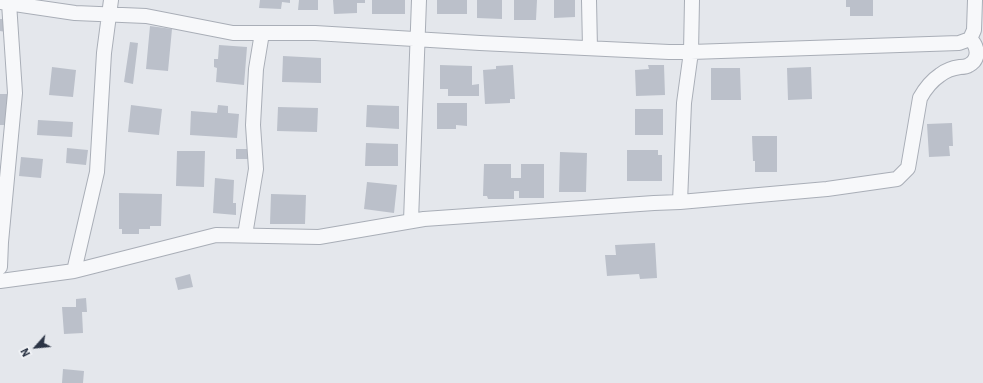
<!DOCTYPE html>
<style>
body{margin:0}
#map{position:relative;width:983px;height:383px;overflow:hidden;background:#e4e7ec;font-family:"IBM Plex Sans",sans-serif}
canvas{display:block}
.north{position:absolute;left:16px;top:327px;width:40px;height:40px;-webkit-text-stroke:3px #f4f6f9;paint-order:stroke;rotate:243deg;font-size:11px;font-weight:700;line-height:16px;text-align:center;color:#2b3445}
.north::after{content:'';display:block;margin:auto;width:14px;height:18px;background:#2b3445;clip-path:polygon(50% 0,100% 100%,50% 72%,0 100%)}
</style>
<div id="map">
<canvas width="983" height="383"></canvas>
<div class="north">N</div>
</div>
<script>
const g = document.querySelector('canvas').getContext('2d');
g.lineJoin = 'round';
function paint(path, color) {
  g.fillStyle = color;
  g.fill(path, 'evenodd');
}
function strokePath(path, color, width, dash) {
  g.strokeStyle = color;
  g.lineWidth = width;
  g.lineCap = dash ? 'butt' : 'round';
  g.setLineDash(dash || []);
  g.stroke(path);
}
const building = new Path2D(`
 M260 0H290V3L282 2 281 9 259 8Z
 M299 0H318V10H298Z
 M333 0H365V3H357V13L334 14Z
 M372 0H405V14H372Z
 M437 0H467V14H437Z
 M477 0H502V19L477 18Z
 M514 0H537L536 20H514Z
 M554 0H575V17L554 18Z
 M846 0H873V16H850V7H846Z
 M0 19H7L6 32 0 31Z
 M150 26 172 29 168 71 146 69Z
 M130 42 138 43 133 84 124 82Z
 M219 45 247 47 244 85 216 82 217 68 214 67V59H218Z
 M283 56 321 58V83L282 82Z
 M440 65 472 66V85L479 84V96H448V89H440Z
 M513 65 515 99H510V103L485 104 483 70 496 69V66Z
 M648 65H664L665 95 636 96 635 70 649 69Z
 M52 67 76 70 73 97 49 95Z
 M811 67 812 99 788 100 787 68Z
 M711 68H740L741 100H711Z
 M0 94H12L11 125H0Z
 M437 103H467V126L456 125V129H437Z
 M131 105 162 109 159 135 128 132Z
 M218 105 228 106V113L239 114 237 138 190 135 191 111 217 113Z
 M367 105 399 106V129L366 127Z
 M278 107 318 108 317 132 277 131Z
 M635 109H663V135H635Z
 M38 120 73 122 72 137 37 135Z
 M952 123 953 146H949L950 156 929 157 927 124Z
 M752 136H777V172H755V161H753Z
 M366 143 398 144V166H365Z
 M67 148 88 150 86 165 66 163Z
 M236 149H249V159H236Z
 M627 150H658V155H662V181H627Z
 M177 151H205L204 187 176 186Z
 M560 152 587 153 586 192H559Z
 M21 157 43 159 41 178 19 176Z
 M484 164H511V178H521V164H544V198H519V191H514V199H488L487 196H483Z
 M215 178 234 180 233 203H236V215L213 213Z
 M367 182 397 185 394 213 364 209Z
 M119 193 162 194 161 226H150V229H139V234H122V229H119Z
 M271 194 306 195 305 224H270Z
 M655 243 657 278 640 279 639 274 607 276 605 255H616L615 245Z
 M190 274 193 287 178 290 175 278Z
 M86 298 87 312H82L83 333 64 334 62 307H76V299Z
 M63 369 84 371 83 383H62Z`);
const street = new Path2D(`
 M589 0 590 48
 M0 2 75 13 146 16 233 33H315L480 43 669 52H691L959 43 970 39 974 30 975 0
 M680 202 684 103 691 52 692 0
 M411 221 419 0
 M245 235 256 169 253 125 256 69 262 33
 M0 267 1 242 15 93 9 3
 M74 271 97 172 104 53 111 0
 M0 281 74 271 216 235 319 237 424 219 654 203 680 202 827 189 897 179 908 168 920 98C925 89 931 81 940 75 945 71 953 68 960 67 963 67 966 67 969 65 980 59 978 46 970 39`);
paint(building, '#bbc0ca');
strokePath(street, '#a9aeb7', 16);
strokePath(street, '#f7f8fa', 14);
</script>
